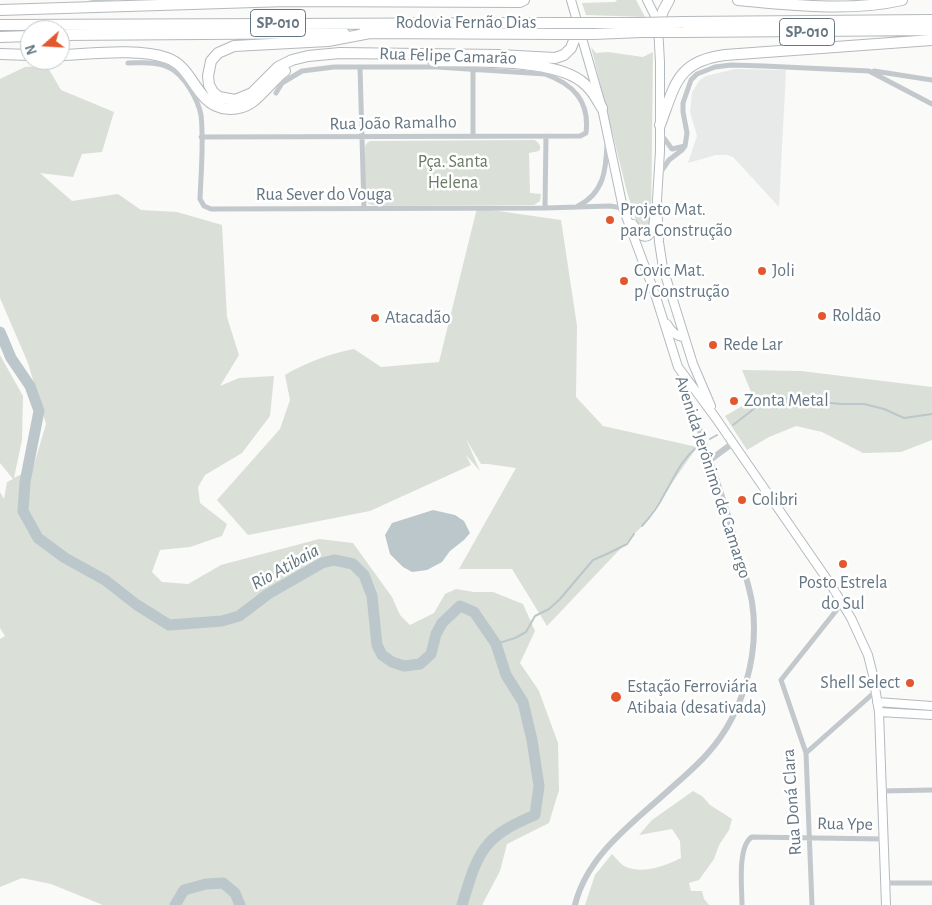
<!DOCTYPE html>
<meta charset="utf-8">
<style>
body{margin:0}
#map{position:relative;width:932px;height:905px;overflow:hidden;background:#fafaf8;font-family:"Alegreya Sans",sans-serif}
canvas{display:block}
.north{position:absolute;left:20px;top:20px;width:50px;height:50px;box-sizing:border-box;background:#fff;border:1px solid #c1c8cd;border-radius:50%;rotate:251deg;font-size:14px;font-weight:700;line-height:20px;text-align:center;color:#657683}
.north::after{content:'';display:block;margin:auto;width:18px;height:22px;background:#e4572e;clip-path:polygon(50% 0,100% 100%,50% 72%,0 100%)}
</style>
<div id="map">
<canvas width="932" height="905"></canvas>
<div class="north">N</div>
</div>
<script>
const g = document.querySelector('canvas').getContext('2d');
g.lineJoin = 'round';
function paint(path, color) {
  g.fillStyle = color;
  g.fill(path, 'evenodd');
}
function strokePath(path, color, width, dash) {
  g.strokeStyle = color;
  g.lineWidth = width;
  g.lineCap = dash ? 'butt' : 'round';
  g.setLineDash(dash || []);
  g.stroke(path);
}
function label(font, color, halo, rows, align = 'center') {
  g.font = font + ' "Alegreya Sans",sans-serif';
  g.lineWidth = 5;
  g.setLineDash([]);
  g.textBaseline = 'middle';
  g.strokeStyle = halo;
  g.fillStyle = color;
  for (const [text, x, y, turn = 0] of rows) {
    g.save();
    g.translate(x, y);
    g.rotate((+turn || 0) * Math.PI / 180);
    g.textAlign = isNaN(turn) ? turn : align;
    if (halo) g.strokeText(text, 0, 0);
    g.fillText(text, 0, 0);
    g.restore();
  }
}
const built = new Path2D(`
 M735 69 786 70 779 207 733 157 727 155H716L688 163 697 136 690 112 692 92 700 80 706 76Z`);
const green = new Path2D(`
 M617 0H636L645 17 586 15 582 3 615 2Z
 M591 47 596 53 608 52 643 57 653 52 651 227 648 231 639 230 627 192Z
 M47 66 61 90 114 112 102 152 82 154 73 177 40 173 72 201 118 194 141 210 177 212 222 225 227 317 239 355 220 386 239 378 274 376 270 416 242 453 205 475 198 487 200 503 227 524 222 536 190 547 160 550 152 572 162 582 188 584 221 565 319 539 353 543 392 597 400 615 410 625 434 613 445 594 456 589 474 592H493L523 604 535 631 520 663 539 691 558 743 559 790 549 823 507 844 500 871 482 905H103L51 884 22 878 0 887V639L5 636 0 628V492L4 499 7 482 13 479 0 463V355L23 396 22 440 14 478 33 468 46 424 28 363 0 298V79L25 67Z
 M535 140C539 143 542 147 539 151L529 153 530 193 541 194 540 201 534 205 378 206 369 204 365 200V147L366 144 370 141Z
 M477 208 561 220 577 326 576 397 603 426 697 447 642 526 547 626 512 569H459L516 468 488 464H481L466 439 480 471 466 455 471 465 370 511 248 535 217 500 280 429 290 400 285 375C307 362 329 354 354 349L381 367 439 362Z
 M742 370 801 371 932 387V440L901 452 863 453 822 432 796 426 769 437 747 450 725 416 754 399Z
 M693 791 702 796 710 805 732 819 729 830 719 845 714 859 699 880 689 883 691 891H702L704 899 709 905H585L595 875 612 854C616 858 621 865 626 867 644 874 665 866 681 858L680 841 672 829 639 835 652 820Z`);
const water = new Path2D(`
 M433 510 455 515 464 521 470 533 464 540 450 551 442 562 427 570 412 572 403 567 390 554 385 535 392 523Z`);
const stream = new Path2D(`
 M733 425 750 412 759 403 770 397 841 404H864L884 409 904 418 932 414
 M710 439 717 435
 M642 526C651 516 659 505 665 493 675 476 681 460 697 447
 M496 644 515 638 526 632 535 616 549 609 560 599 593 560 609 553 627 544 634 534`);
const river = new Path2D(`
 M0 332 11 358 30 386 39 411 25 482 23 511 38 538 65 558 105 580 137 605 169 625 222 621 239 616 268 594 322 563 334 560 353 564 364 575 372 596 377 645 382 655 392 662 404 666 420 664 431 654 436 634 442 623 460 606 474 612 496 644 506 675 523 702 532 740 539 786 535 815C482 837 478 852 462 905
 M175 905 184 890 206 884 223 883 235 893 240 905`);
const minor = new Path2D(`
 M90 3 112 0
 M128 63C142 63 157 61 170 68 184 75 198 99 201 115 204 142 201 172 200 199L204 206 211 209 545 208 610 206 623 208
 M360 67 364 209
 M473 69V136
 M874 71 932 80
 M660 133 672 149 685 146
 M201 137 580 136 586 133C590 101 573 84 545 74L437 67H334L302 71 282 83 276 93
 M660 173 669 160 682 150 685 146 687 133 683 112V103L691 80 697 74 715 67 731 65 764 66 869 71 932 104
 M578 206C604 193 606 170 607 144
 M545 208 546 136
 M806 753 876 691
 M882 791 932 790
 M885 883H932
 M742 905C742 889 737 846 752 837L883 839
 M812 905 806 753 781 680 843 602`);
const tertiary = new Path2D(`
 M710 460 733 443
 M575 905C587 855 633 823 669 790 682 778 696 767 708 753 743 714 760 654 752 602 747 576 738 551 731 525 715 473 697 422 679 371`);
const secondary = new Path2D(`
 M571 0 602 108 623 208 655 294 678 367 715 417 831 585 851 618 868 655 873 675 879 712 886 905
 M647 0 655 16 658 27 660 62V151L657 200 659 242 663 268 693 364 711 406
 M633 224C642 243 653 240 654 219
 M667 324C671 331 676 337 684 337
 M877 702 932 706
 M879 712 932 715`);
const motorway = new Path2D(`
 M738 0C792 5 849 12 902 0
 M0 10 287 1 520 2 524 0
 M683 22 932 20
 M591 23H639
 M0 25 555 23
 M658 27 663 11 669 0
 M682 32 932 30
 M363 33 558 34
 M370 33 328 41 234 46 218 53 211 61 208 76 209 85 213 92 219 97 235 100 252 93 278 67 292 60 308 56 340 53 499 55 555 58 564 55 571 48 579 28
 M594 34 641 32
 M60 35 344 33
 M0 37 30 36
 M0 54 30 55
 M60 55C90 54 139 48 167 58 187 65 192 85 206 99 218 111 237 112 251 103 260 97 272 82 281 74L285 71
 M433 61C470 62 551 58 581 81 591 88 596 98 602 108
 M660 125C675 85 677 61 725 55L932 40`);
const motorwayBridge = new Path2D(`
 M555 23H591
 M639 23 683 22
 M641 32H682
 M558 34H594`);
const markers = [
 [610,220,5,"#e4572e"],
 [762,271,5,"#e4572e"],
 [624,281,5,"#e4572e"],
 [822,316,5,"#e4572e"],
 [375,318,5,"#e4572e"],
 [713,345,5,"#e4572e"],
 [734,401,5,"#e4572e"],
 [742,500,5,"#e4572e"],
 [843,564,5,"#e4572e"],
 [910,683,5,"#e4572e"],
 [616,697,6,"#e4572e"]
];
const shields = [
 [278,23,55],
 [807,32,55]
];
const shieldNames = [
 ["SP-010",278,23],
 ["SP-010",807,32]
];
const streetNames = [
 ["Rodovia Fernão Dias",466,23],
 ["Rua Felipe Camarão",448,56,2],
 ["Rua João Ramalho",393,123,-1],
 ["Rua Sever do Vouga",324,195],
 ["Avenida Jerônimo de Camargo",713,477,72],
 ["Rua Doná Clara",792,802,-94],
 ["Rua Ype",845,824,1]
];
const parkNames = [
 ["Pça. Santa",453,162],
 ["Helena",453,183]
];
const poiNames = [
 ["Projeto Mat.",620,210],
 ["para Construção",620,231],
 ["Covic Mat.",634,271],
 ["p/ Construção",634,292],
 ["Joli",772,271],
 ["Roldão",832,316],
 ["Atacadão",385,318],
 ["Rede Lar",723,345],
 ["Zonta Metal",744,401],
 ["Colibri",752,500],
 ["Posto Estrela",843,583,"center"],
 ["do Sul",843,604,"center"],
 ["Shell Select",900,683,"right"],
 ["Estação Ferroviária",627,687],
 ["Atibaia (desativada)",627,708]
];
const waterNames = [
 ["Rio Atibaia",285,567,-29]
];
paint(built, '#e8e9e9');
paint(green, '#dadfd7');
paint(water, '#bbc7cb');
strokePath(stream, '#bbc7cb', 2);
strokePath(river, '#bbc7cb', 11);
strokePath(secondary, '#b3babf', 10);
strokePath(motorway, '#b4b9bd', 12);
strokePath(minor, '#c3c8cc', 5);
strokePath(tertiary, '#c3c8cc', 6);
strokePath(secondary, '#fff', 8);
strokePath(motorway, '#fff', 10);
strokePath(motorwayBridge, '#b4b9bd', 12, []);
strokePath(motorwayBridge, '#fff', 10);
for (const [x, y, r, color] of markers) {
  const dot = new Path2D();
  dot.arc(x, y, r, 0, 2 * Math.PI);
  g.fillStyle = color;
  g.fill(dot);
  strokePath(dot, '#fff', 2);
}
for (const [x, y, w] of shields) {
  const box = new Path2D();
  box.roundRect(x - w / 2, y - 13.5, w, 27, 4);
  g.fillStyle = '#fff';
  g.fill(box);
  strokePath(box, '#657683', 1);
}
label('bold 16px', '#657683', null, shieldNames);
label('18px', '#657683', '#fff', streetNames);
label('18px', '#687a64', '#fff', parkNames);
label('18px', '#657683', '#fff', poiNames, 'left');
label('italic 19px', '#60757c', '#fff', waterNames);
</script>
